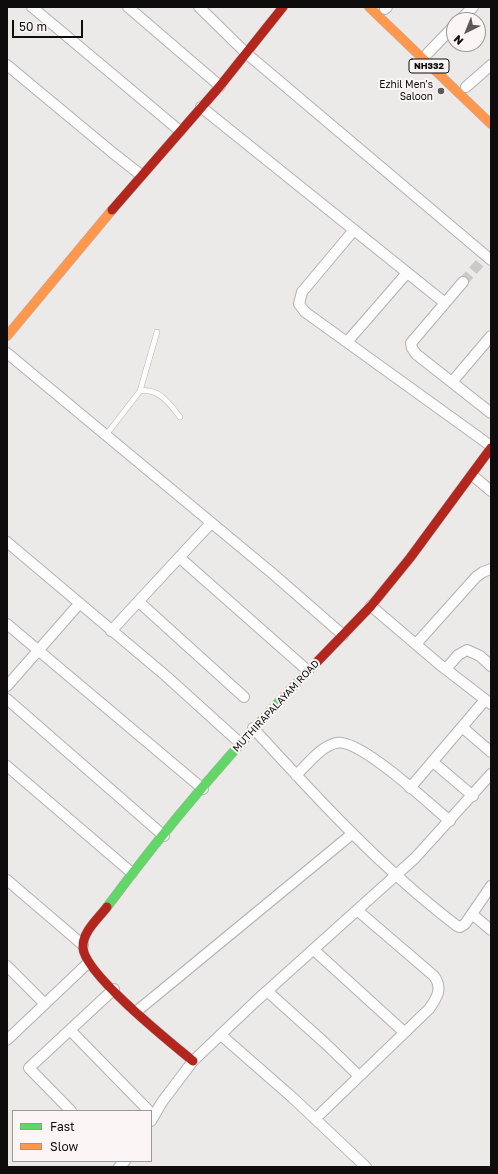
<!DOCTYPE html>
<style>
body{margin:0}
#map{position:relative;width:498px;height:1174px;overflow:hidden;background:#ece9e9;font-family:"Golos Text",sans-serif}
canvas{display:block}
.frame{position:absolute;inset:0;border:8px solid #0e0c0c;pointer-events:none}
.legend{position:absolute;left:12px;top:1110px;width:140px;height:52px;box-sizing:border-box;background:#fbf6f5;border:1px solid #9c9898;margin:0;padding:5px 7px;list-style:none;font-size:12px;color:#0e0c0c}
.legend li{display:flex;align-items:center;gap:8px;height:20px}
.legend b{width:20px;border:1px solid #9c9898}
.north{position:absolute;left:446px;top:12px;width:40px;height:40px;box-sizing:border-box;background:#fbf6f5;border:1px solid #9c9898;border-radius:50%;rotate:223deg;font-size:11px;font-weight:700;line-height:16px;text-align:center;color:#0e0c0c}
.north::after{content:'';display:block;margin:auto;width:14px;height:18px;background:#5c5959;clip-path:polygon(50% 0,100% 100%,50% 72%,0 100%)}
.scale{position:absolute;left:12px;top:20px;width:71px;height:18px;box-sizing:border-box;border:2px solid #0e0c0c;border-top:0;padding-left:5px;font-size:12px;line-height:14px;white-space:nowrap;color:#0e0c0c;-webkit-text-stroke:3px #fbf6f5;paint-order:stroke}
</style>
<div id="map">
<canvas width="498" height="1174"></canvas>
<div class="frame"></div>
<ul class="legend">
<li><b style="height:5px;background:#63d668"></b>Fast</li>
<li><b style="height:5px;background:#ff974d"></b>Slow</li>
</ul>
<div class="north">N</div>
<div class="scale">50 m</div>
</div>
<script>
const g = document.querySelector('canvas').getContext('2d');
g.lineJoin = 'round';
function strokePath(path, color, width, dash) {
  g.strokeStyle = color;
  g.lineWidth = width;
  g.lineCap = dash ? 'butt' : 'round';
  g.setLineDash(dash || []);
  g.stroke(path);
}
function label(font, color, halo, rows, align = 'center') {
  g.font = font + ' "Golos Text",sans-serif';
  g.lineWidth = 4;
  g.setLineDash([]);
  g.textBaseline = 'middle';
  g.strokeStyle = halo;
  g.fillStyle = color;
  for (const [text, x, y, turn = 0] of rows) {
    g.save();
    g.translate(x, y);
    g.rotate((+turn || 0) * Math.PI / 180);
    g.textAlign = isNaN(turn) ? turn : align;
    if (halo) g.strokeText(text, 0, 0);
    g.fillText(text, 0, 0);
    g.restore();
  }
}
const streetTunnel = new Path2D(`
 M463 282 486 256`);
const lane = new Path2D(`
 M140 391C159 388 169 403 180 417
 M106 435 140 391 157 332`);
const street = new Path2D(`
 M32 7 180 131
 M128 7 220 86
 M199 7 246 53 491 260
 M385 9 387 7
 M460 20 473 7
 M428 53 454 26
 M7 65 113 153 141 175
 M466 87 491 65
 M201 107 445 303
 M354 230 302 292 299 304 305 312 491 446
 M463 282 411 343 412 348 416 354 491 413
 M347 342 407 273
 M7 353 272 573 343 635
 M452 382 491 336
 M472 475 491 491
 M7 542 166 676 240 743
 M180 558 307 670
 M139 602 244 697
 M371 606 439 664 491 704
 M7 624 203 789
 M111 631 211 523
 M416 644 476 577 483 572 491 569
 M446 669 458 655 467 650 480 656 491 666
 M7 686 79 604
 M7 699 164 836
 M462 727 491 752
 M253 728C317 798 381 868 457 926L460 927 465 924 491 886
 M433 762 473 796
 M7 766 132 873
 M296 775C308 764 320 747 336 743 359 737 430 805 450 821
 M410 788 485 700
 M7 880 83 945
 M472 914 491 930
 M315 951 404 1032
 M7 966 45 1004
 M267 991 326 1044 359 1076
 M137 1011 352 834
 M70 1030 149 1111
 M221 1035 293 1098 366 1167
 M7 1040 88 963
 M71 1111 29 1068 114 989
 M315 1119 429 1009C437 998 443 988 434 976L357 910
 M151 1121 162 1102 193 1061 256 1001 415 858 491 774
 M119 1167 125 1161`);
const fast = new Path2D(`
 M107 907C170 822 240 741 314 665`);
const slow = new Path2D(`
 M369 7 491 124
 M7 336 112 210`);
const jam = new Path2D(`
 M112 210 220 86 283 7
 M314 665 371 606 410 558 491 448
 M107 907C98 919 82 932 83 948 85 974 171 1043 193 1061`);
const markers = [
 [441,91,4,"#5c5959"]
];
const shields = [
 [429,66,40]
];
const shieldNames = [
 ["NH332",429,66]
];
const poiNames = [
 ["Ezhil Men's",433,85],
 ["Saloon",433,97]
];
const streetNames = [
 ["MUTHIRAPALAYAM ROAD",276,706,-47]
];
strokePath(streetTunnel, '#cbc8c8', 10, [10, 5]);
strokePath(lane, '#b3b1b1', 6);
strokePath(street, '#b3b1b1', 12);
strokePath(fast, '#b3b1b1', 10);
strokePath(slow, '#b3b1b1', 10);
strokePath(jam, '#b3b1b1', 10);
strokePath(lane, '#fcfcfc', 5);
strokePath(street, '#fcfcfc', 10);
strokePath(fast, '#63d668', 9);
strokePath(slow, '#ff974d', 9);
strokePath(jam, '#b3261e', 9);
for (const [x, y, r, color] of markers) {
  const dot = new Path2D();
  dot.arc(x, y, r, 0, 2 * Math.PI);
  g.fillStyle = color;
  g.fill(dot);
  strokePath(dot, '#fbf6f5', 1.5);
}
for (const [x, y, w] of shields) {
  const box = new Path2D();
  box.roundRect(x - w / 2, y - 7, w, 14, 3);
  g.fillStyle = '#fbf6f5';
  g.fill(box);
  strokePath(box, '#0e0c0c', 1);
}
label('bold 9px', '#0e0c0c', null, shieldNames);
label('10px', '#0e0c0c', '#fbf6f5', poiNames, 'right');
label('10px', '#0e0c0c', '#fbf6f5', streetNames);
</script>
